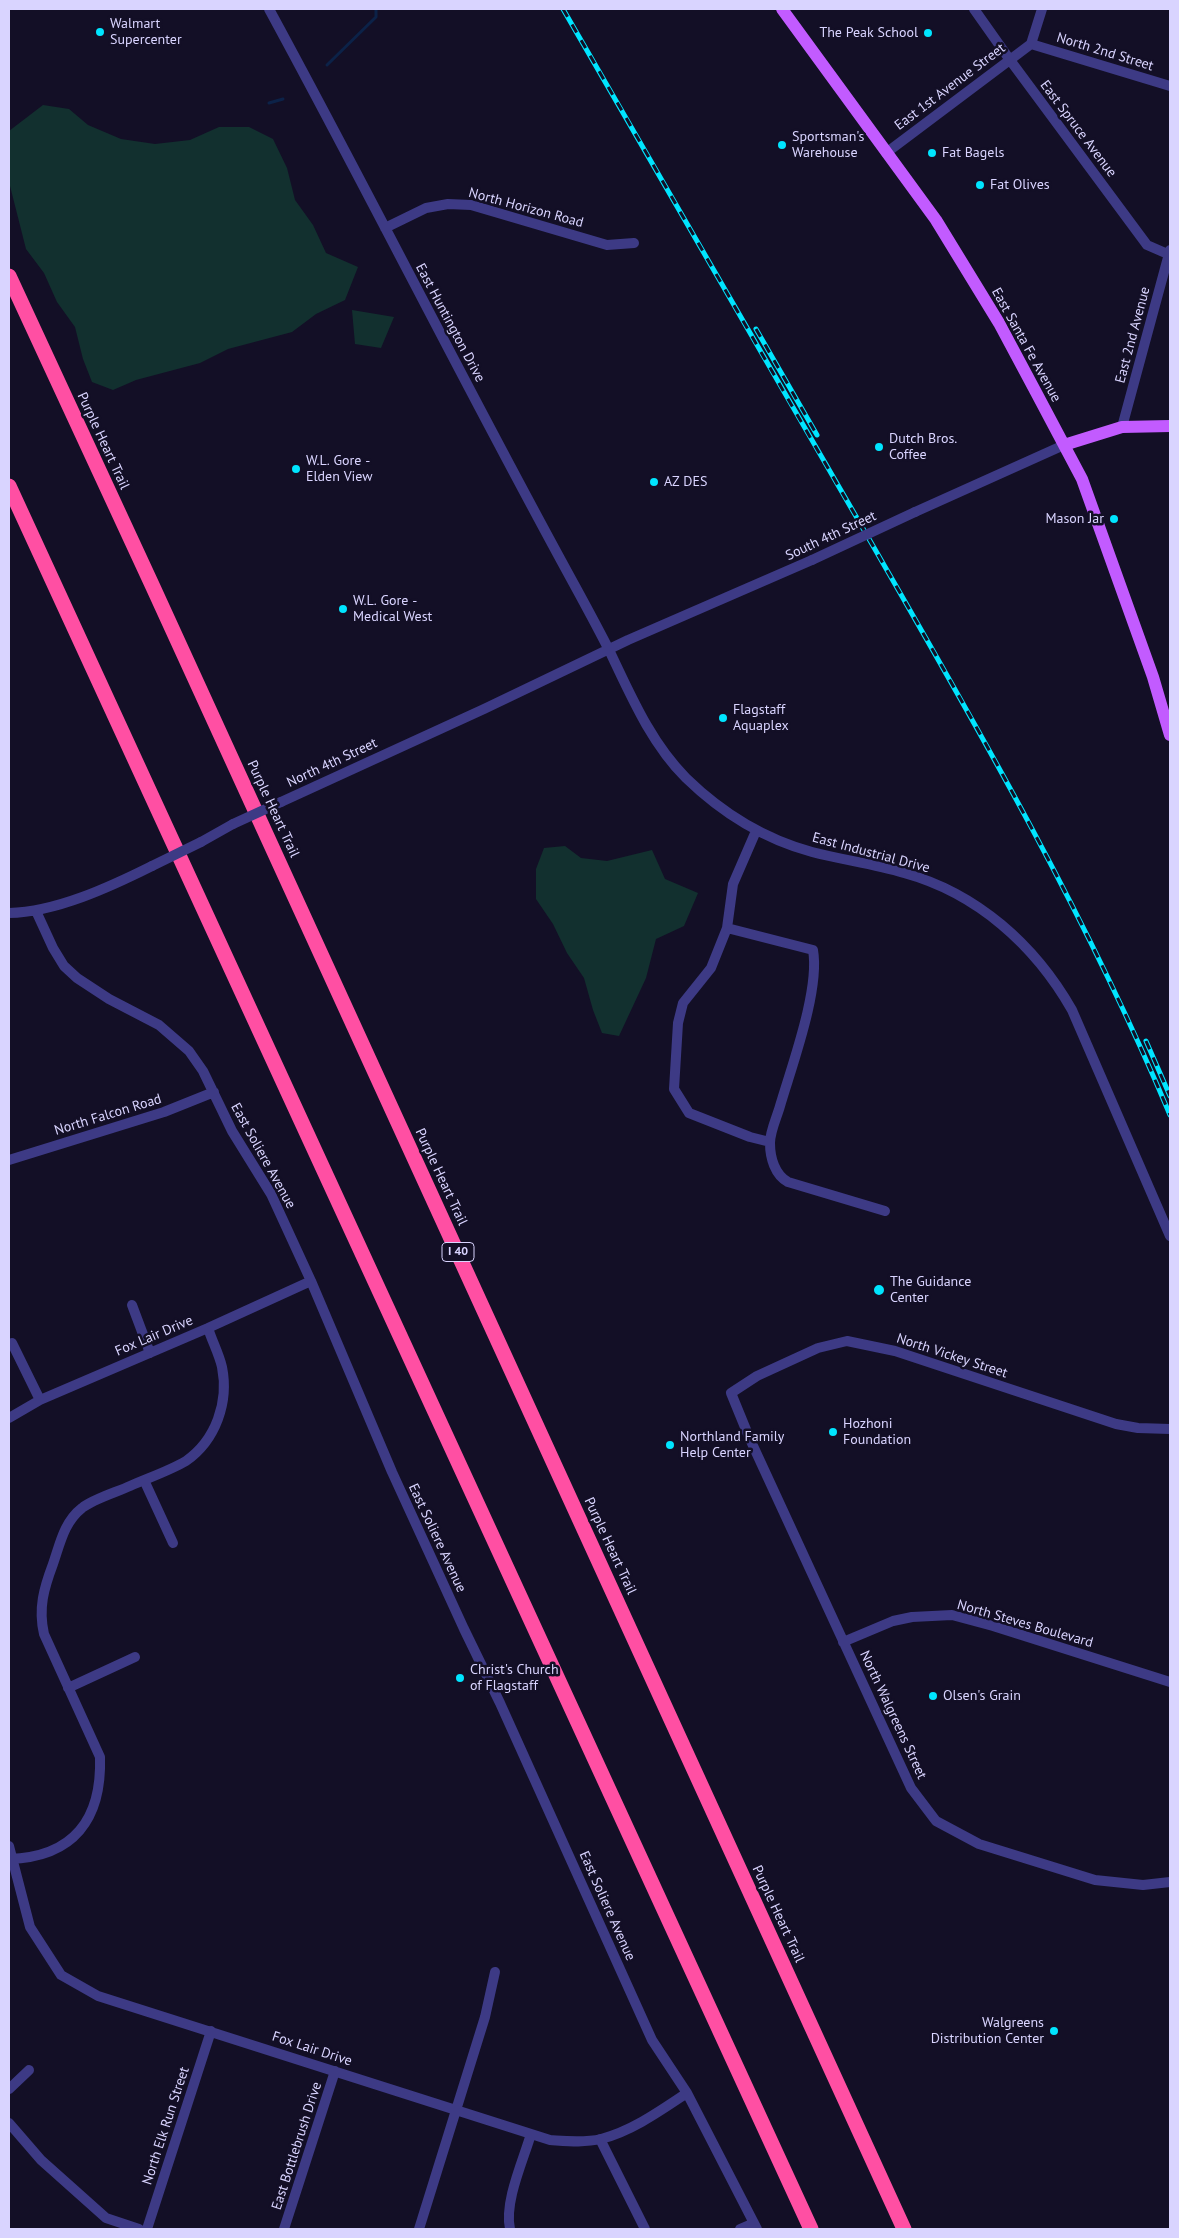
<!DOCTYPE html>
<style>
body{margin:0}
#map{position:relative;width:1179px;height:2238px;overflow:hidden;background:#130f26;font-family:"PT Sans",sans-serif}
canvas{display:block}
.frame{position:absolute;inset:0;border:10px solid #d9d4ff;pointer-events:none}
</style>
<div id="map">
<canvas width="1179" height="2238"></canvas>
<div class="frame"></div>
</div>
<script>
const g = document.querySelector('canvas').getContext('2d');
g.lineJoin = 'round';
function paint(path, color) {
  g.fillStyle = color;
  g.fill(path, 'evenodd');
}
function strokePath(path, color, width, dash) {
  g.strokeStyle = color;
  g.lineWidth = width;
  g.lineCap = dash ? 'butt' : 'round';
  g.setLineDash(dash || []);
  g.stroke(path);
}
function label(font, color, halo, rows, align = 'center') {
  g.font = font + ' "PT Sans",sans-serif';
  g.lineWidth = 5;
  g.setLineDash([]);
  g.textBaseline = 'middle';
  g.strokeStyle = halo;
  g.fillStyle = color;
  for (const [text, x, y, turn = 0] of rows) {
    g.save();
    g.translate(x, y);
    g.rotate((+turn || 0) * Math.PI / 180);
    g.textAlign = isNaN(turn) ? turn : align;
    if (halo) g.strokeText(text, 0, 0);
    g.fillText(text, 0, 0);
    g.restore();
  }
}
const green = new Path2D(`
 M43 105 69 109 88 125 121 139 155 144 190 140 219 127H249L273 139 287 168 295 200 313 225 326 253 358 267 345 300 316 314 292 332 228 349 200 363 136 380 113 390 92 382 83 359 75 327 57 302 44 273 26 249 9 182V131Z
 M352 310 394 317 381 348 355 344Z
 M565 846 581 858 607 861 652 850 665 879 698 893 684 926 656 939 646 978 619 1036 602 1033 593 1010 584 978 567 953 553 924 536 899V869L544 848Z`);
const stream = new Path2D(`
 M327 65 376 17V9
 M269 103 283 99`);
const minor = new Path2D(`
 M269 9C373 200 470 395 575 586 587 608 599 630 610 652 631 696 651 743 686 778 722 813 764 839 812 852 843 860 874 864 904 873 977 893 1035 945 1072 1010L1170 1236
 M974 9 1010 60 1147 245 1170 255
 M1031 44 1170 86
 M1031 44 1042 9
 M886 153 1031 44
 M385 228 426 208 448 204 471 205 607 245 634 243
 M1122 427 1170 250
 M915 512 1064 445
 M281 802 484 709 628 640 812 560
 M756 831 733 884 727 928 711 968 683 1003 678 1023 674 1089 689 1113 750 1137 770 1142
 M201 842 233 824
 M36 911 53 948 64 966 77 978 109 999 159 1025 189 1051 203 1071 232 1131 271 1194 311 1281 392 1472 464 1629 500 1703 652 2040 687 2093 757 2229
 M9 913C56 912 110 887 152 866
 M727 928 813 950C820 990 792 1065 780 1106 777 1117 770 1131 770 1143 770 1158 775 1175 788 1182L885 1211
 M9 1160 164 1112 214 1092
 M132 1305 150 1353
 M12 1343 40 1400
 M9 1418 40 1400 208 1328 311 1281
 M1170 1429 1138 1428 1116 1424 895 1351 847 1341 818 1348 757 1376 731 1393 749 1437 911 1788 936 1821 979 1844 1095 1880 1143 1885 1170 1882
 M144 1480 173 1543
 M843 1642 893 1621 912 1617 952 1615 993 1626 1170 1682
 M68 1688 135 1657
 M9 1846 30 1927 61 1975 98 1996 550 2140C566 2141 584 2143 601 2139 632 2131 660 2111 687 2093
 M9 1859C74 1857 102 1819 100 1757L44 1634C38 1608 44 1588 53 1564 60 1544 64 1522 82 1508 93 1499 117 1492 130 1486 148 1478 169 1471 186 1461 216 1440 229 1402 222 1367 219 1354 212 1341 208 1328
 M9 2089 29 2070
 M9 2123 41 2160 106 2218 139 2229
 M600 2139 645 2229
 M147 2229 211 2031
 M284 2229 335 2071
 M419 2229 485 2017 495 1972
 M510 2229C504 2202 523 2161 531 2134
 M740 2229 754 2223`);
const major = new Path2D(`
 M782 9 936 220 999 323 1038 396 1082 479 1153 677 1170 735
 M1064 445 1122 427 1170 426`);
const highway = new Path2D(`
 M9 276 153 587 904 2229
 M9 486 811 2229`);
const rail = new Path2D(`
 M563 9C663 181 761 353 861 525 972 718 1084 910 1170 1115
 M756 329 817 435
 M1146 1041 1170 1096`);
const minorBridge = new Path2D(`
 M812 560 915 512
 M233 824 281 802
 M152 866 201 842`);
const markers = [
 [100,32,5,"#00e5ff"],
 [928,33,5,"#00e5ff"],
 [782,145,5,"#00e5ff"],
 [932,153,5,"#00e5ff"],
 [980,185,5,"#00e5ff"],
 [879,447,5,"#00e5ff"],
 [296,469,5,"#00e5ff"],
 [654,482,5,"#00e5ff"],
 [1114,519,5,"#00e5ff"],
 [343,609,5,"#00e5ff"],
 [723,718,5,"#00e5ff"],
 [879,1290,6,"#00e5ff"],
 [833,1432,5,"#00e5ff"],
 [670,1445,5,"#00e5ff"],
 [460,1678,5,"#00e5ff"],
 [933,1696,5,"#00e5ff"],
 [1054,2031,5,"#00e5ff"]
];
const shields = [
 [458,1252,32]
];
const shieldNames = [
 ["I 40",458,1252]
];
const poiNames = [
 ["Walmart",110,24],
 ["Supercenter",110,40],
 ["The Peak School",918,33,"right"],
 ["Sportsman's",792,137],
 ["Warehouse",792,153],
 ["Fat Bagels",942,153],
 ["Fat Olives",990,185],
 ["Dutch Bros.",889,439],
 ["Coffee",889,455],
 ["W.L. Gore -",306,461],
 ["Elden View",306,477],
 ["AZ DES",664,482],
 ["Mason Jar",1104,519,"right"],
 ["W.L. Gore -",353,601],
 ["Medical West",353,617],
 ["Flagstaff",733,710],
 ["Aquaplex",733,726],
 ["The Guidance",890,1282],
 ["Center",890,1298],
 ["Hozhoni",843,1424],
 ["Foundation",843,1440],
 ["Northland Family",680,1437],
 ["Help Center",680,1453],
 ["Christ's Church",470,1670],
 ["of Flagstaff",470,1686],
 ["Olsen's Grain",943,1696],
 ["Walgreens",1044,2023,"right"],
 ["Distribution Center",1044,2039,"right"]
];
const streetNames = [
 ["North 2nd Street",1105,52,17],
 ["East 1st Avenue Street",950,87,-37],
 ["East Spruce Avenue",1078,129,53],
 ["North Horizon Road",526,208,15],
 ["East Huntington Drive",450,323,62],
 ["East 2nd Avenue",1133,335,-75],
 ["East Santa Fe Avenue",1026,345,61],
 ["Purple Heart Trail",103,441,65],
 ["South 4th Street",831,536,-25],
 ["North 4th Street",332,763,-25],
 ["Purple Heart Trail",273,809,65],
 ["East Industrial Drive",871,853,15],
 ["North Falcon Road",108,1115,-17],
 ["East Soliere Avenue",263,1156,61],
 ["Purple Heart Trail",441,1177,65],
 ["Fox Lair Drive",154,1336,-23],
 ["North Vickey Street",952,1356,18],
 ["East Soliere Avenue",437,1538,65],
 ["Purple Heart Trail",610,1546,65],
 ["North Steves Boulevard",1025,1624,16],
 ["North Walgreens Street",893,1715,65],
 ["East Soliere Avenue",607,1906,66],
 ["Purple Heart Trail",778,1914,65],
 ["Fox Lair Drive",312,2049,18],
 ["North Elk Run Street",166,2126,-72],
 ["East Bottlebrush Drive",297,2146,-72]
];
paint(green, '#12302f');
strokePath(stream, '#0c2248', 3);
strokePath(minor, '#3d3a85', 10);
strokePath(major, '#c25bff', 12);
strokePath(highway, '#ff4fa3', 15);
strokePath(rail, '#00e5ff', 5);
strokePath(rail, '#130f26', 3, [9]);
strokePath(minorBridge, '#3d3a85', 10);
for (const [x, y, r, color] of markers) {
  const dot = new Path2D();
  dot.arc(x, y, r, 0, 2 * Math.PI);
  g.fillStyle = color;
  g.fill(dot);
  strokePath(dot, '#130f26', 2);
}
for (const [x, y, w] of shields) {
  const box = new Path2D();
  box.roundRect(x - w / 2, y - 9.5, w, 19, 4);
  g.fillStyle = '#130f26';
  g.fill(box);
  strokePath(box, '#d9d4ff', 1);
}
label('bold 12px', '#d9d4ff', null, shieldNames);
label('14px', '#d9d4ff', '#130f26', poiNames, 'left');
label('14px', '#d9d4ff', '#130f26', streetNames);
</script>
